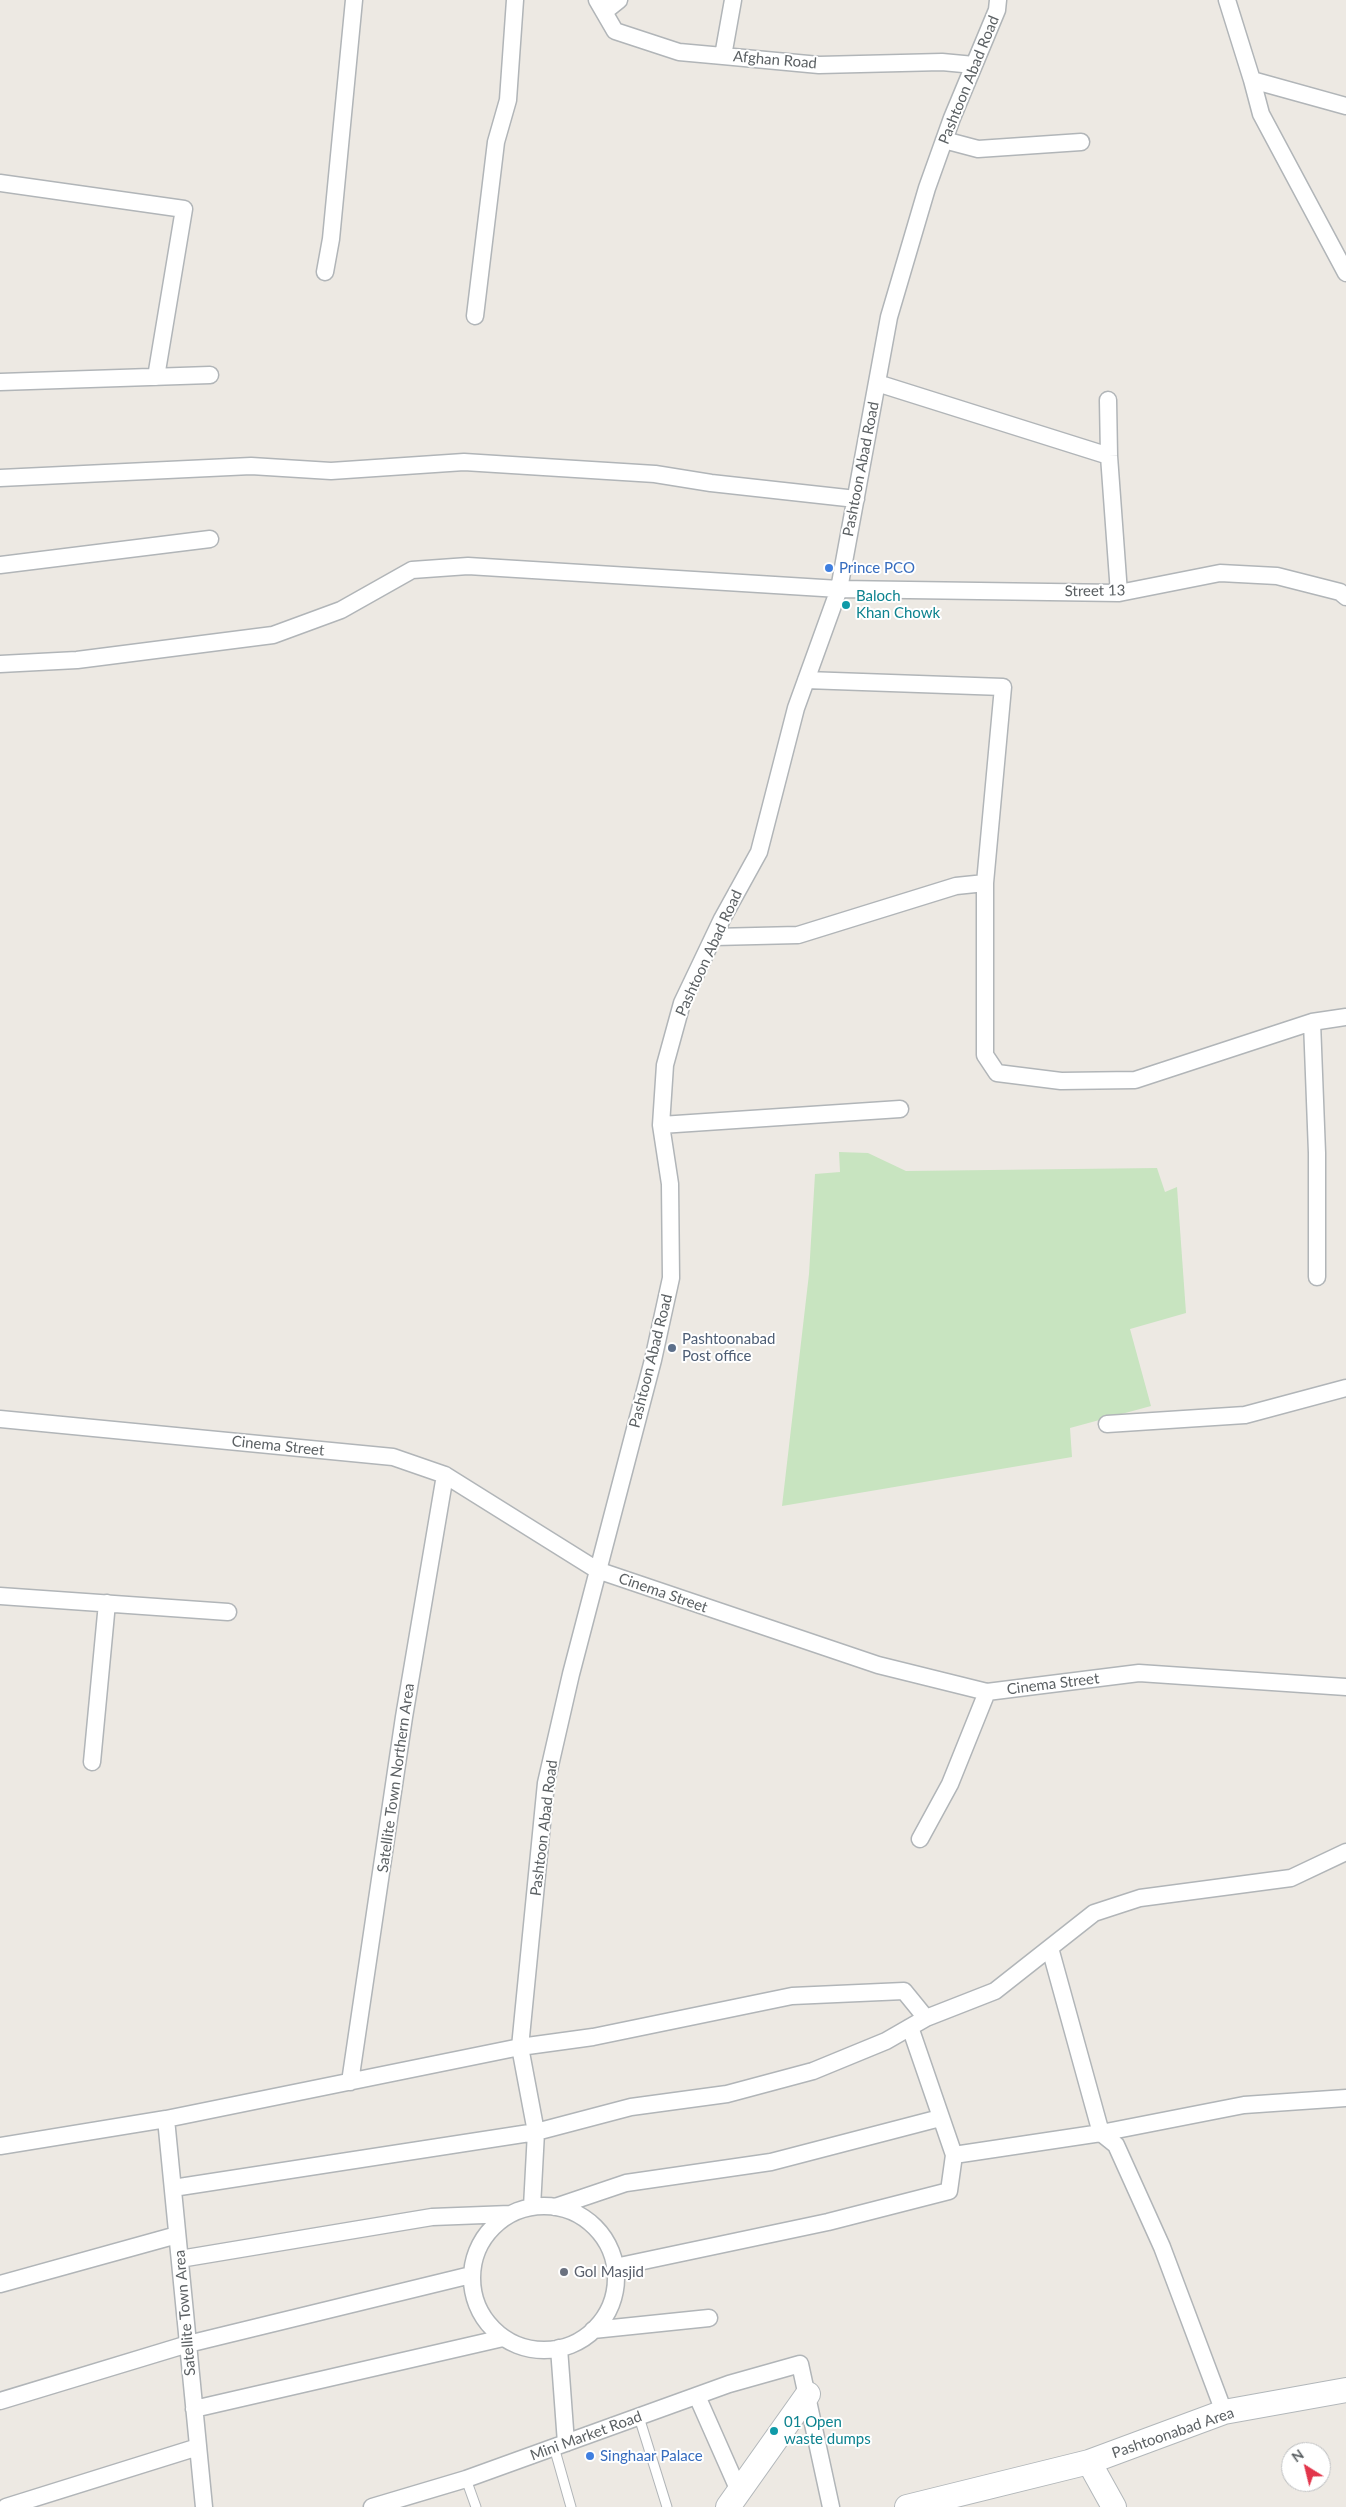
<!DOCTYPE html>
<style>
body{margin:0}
#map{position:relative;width:1346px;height:2507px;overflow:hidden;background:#ede9e3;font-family:Lato,sans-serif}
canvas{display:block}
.north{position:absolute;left:1281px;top:2442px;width:50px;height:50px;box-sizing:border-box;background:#fff;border:1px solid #bdbfc1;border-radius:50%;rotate:324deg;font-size:14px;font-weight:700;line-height:20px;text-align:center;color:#5b6063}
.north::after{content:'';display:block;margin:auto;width:18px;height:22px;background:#e2354b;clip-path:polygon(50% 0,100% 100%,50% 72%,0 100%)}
</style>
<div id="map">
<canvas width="1346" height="2507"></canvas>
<div class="north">N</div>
</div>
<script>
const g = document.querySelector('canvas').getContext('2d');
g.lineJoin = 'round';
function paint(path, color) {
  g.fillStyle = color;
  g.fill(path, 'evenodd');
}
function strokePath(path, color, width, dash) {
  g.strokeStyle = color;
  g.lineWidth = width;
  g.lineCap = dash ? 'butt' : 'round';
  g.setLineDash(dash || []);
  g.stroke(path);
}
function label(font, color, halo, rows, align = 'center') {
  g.font = font + ' Lato,sans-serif';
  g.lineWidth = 4;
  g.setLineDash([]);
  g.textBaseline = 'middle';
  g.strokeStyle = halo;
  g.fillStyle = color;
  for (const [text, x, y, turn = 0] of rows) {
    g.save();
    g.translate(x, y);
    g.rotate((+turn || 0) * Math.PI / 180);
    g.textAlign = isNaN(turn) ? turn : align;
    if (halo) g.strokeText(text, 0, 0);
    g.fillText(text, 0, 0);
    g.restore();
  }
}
const green = new Path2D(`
 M839 1152 868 1153 906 1171 1157 1168 1165 1192 1177 1187 1186 1313 1130 1329 1151 1406 1070 1428 1072 1457 782 1506 809 1274 815 1174 840 1172Z`);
const lane = new Path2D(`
 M639 2417 667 2507
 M554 2447 571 2507
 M466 2479 476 2507`);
const street = new Path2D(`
 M597 0 615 31 679 52 723 56 819 65 942 62 974 65
 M1227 0 1252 80 1346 106
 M604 12 619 0
 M723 56 733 0
 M1252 80 1261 114 1346 273
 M944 140 978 149 1081 142
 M0 183 184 209 156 377
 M325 272 331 239 354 0
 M475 316 496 142 508 100 515 0
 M0 382 210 375
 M877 383 1109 456
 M1108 400 1109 456 1119 593
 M0 478 251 466 331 471 464 462 655 474 711 483 856 499
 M0 565 210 539
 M0 664 77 660 273 635 341 610 412 570 468 566 839 589 1119 593 1220 573 1277 576 1340 592 1346 597
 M806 680 1003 687 985 883V1055L997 1073 1061 1081 1135 1080 1312 1022 1346 1017
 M714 937 798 935 956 886 985 883
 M1312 1022 1317 1153V1277
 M661 1125 900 1109
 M0 1419 393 1457 445 1475 597 1570 878 1665 987 1692 1139 1673 1346 1687
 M1107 1424 1245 1415 1346 1388
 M0 1596 228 1612
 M92 1762 107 1603
 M920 1839 950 1784 987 1692
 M1050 1948 1101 2133 1116 2145 1162 2247 1224 2412
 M350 2082 404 1717 445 1475
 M166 2119 204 2507
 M0 2146 166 2119 520 2047 593 2037 792 1996 904 1991 926 2018 995 1991 1094 1913 1140 1898 1291 1878 1346 1852
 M954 2155 1101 2133 1244 2105 1346 2098
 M173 2188 536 2132 631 2107 727 2094 813 2071 886 2041 926 2018
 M472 2278a72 72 0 1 1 144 0a72 72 0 1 1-144 0Z
 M532 2207 536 2132 520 2047 546 1783 571 1674 653 1360 671 1278 670 1184 661 1125 665 1065 682 1003 722 919 759 852 796 708 839 589 889 317 927 188 952 118 997 10 998 0
 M555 2207 626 2183 771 2162 940 2118
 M180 2259 432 2217 510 2214
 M615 2267 828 2222 949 2191 954 2155 910 2027
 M0 2284 177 2235
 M593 2330 709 2318
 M559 2348 566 2443
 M697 2396 739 2491
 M0 2401 188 2344 471 2275
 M194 2409 503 2338
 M6 2507 198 2447
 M372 2507 466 2479 729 2384 800 2364 831 2507`);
const secondary = new Path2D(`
 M1089 2462 1114 2507
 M728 2507 808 2394
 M907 2507 1089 2462 1224 2412 1346 2390`);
const markers = [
 [829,568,5,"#3f7fe0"],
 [846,605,5,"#0f9aa8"],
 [672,1348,5,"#5c6f8a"],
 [564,2272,5,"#6b7280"],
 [774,2431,5,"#0f9aa8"],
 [590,2456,5,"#3f7fe0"]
];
const streetNames = [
 ["Afghan Road",775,60,5],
 ["Pashtoon Abad Road",969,80,-68],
 ["Pashtoon Abad Road",861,469,-79],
 ["Street 13",1095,591,-1],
 ["Pashtoon Abad Road",709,953,-65],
 ["Pashtoon Abad Road",651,1361,-76],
 ["Cinema Street",278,1446,6],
 ["Cinema Street",663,1593,19],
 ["Cinema Street",1053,1684,-7],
 ["Satellite Town Northern Area",396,1778,-82],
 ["Pashtoon Abad Road",544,1828,-83],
 ["Satellite Town Area",185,2313,-95],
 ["Pashtoonabad Area",1173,2433,-19],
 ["Mini Market Road",586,2436,-20]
];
const shopNames = [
 ["Prince PCO",839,568],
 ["Singhaar Palace",600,2456]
];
const cultureNames = [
 ["Baloch",856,596],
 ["Khan Chowk",856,613],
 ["01 Open",784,2422],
 ["waste dumps",784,2439]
];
const serviceNames = [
 ["Pashtoonabad",682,1339],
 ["Post office",682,1356]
];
const worshipNames = [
 ["Gol Masjid",574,2272]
];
paint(green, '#c8e4c0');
strokePath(lane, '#b1b5b8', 11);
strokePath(street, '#b1b5b8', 19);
strokePath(secondary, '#b2b7ba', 26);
strokePath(lane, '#fff', 9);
strokePath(street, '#fff', 16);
strokePath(secondary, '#fff', 24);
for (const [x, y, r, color] of markers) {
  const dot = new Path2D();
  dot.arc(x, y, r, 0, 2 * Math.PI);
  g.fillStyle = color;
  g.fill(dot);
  strokePath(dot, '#fff', 2);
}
label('15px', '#5b6063', '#fff', streetNames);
label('15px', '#366cbe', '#fff', shopNames, 'left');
label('15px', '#0d838f', '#fff', cultureNames, 'left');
label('15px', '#4e5e75', '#fff', serviceNames, 'left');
label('15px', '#5b616d', '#fff', worshipNames, 'left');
</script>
